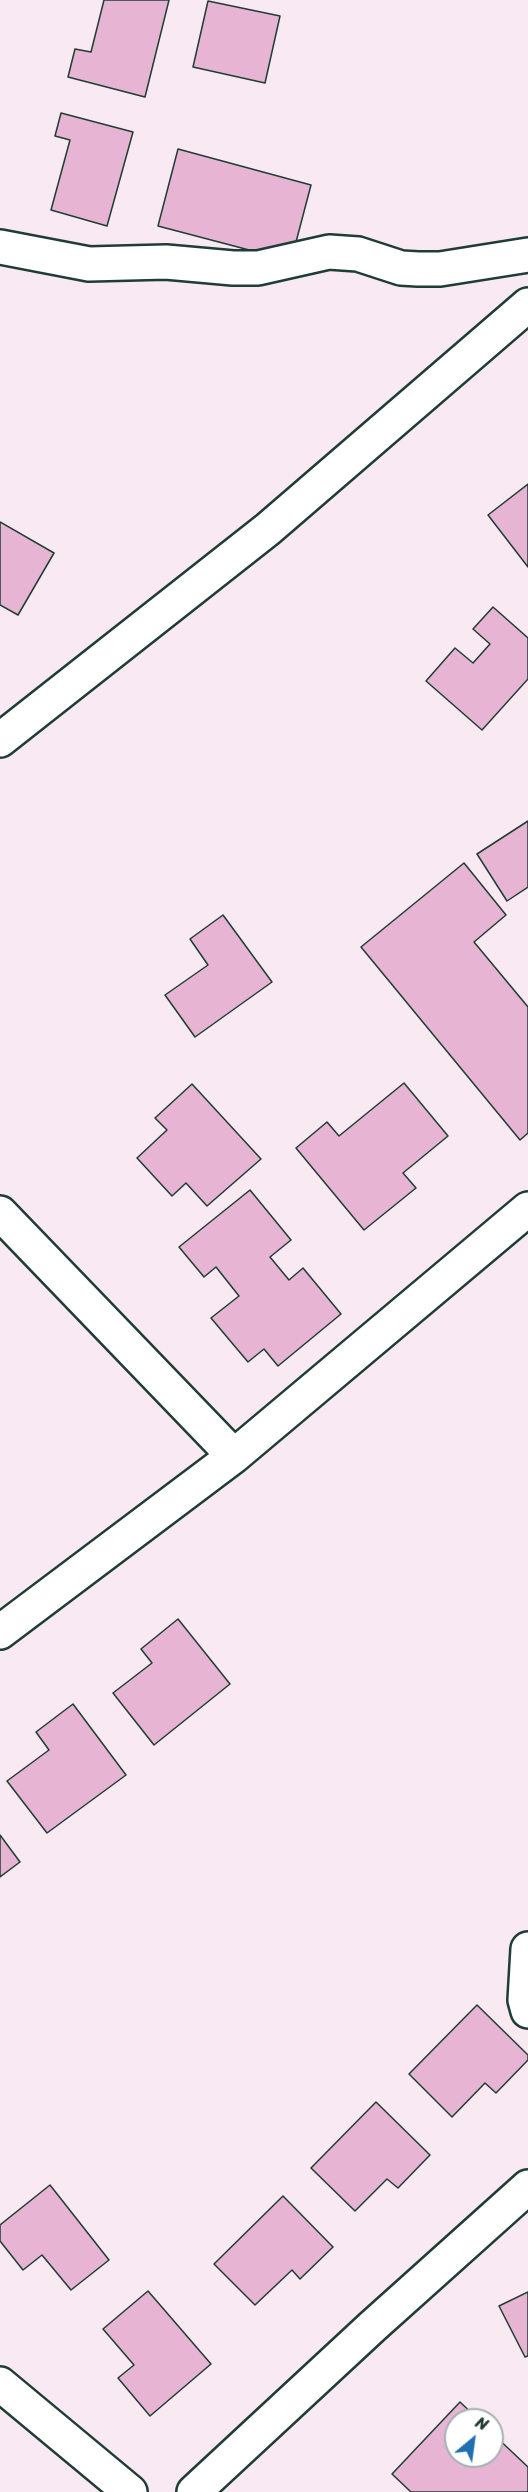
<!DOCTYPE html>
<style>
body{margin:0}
#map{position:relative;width:528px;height:2492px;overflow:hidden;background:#f8e9f2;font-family:Sriracha,sans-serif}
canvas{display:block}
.north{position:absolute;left:444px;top:2408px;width:60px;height:60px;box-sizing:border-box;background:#fff;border:2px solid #a5b1ae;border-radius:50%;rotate:29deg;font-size:16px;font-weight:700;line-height:24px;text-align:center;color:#1f3d34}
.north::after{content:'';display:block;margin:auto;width:21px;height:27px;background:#1f6fb2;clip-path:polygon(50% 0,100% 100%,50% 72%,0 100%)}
</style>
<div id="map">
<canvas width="528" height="2492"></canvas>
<div class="north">N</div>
</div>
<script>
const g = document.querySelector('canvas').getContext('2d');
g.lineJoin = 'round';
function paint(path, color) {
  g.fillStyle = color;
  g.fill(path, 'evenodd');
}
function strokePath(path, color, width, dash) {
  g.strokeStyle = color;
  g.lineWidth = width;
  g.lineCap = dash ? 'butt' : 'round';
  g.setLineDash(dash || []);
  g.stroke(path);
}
const building = new Path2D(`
 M104 0H169L145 97 68 77 75 49 91 52Z
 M208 1 280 16 265 83 193 67Z
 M61 113 133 132 107 226 51 210 70 140 55 136Z
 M178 149 311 185 291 261 158 226Z
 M528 484V567L488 515Z
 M0 522 54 553 18 615 0 605Z
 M493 607 528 638V679L482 730 426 681 455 648 473 663 490 644 473 629Z
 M528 821V887L507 901 477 854Z
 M464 863 506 915 474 942 528 1007V1133L520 1140 361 947Z
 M223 915 272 982 195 1037 165 995 208 965 190 939Z
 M404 1083 448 1136 403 1173 416 1188 364 1230 296 1148 327 1122 339 1136Z
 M192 1084 261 1159 207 1206 186 1183 172 1196 137 1158 167 1130 155 1118Z
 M250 1190 291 1240 270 1257 289 1280 303 1268 341 1314 278 1366 264 1349 248 1362 211 1318 239 1296 216 1267 204 1277 179 1247Z
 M178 1619 230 1684 154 1745 113 1693 152 1663 141 1649Z
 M73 1704 126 1775 47 1833 7 1781 49 1750 36 1732Z
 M0 1835 20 1862 0 1877Z
 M477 2005 528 2055V2060L496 2093 485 2083 452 2117 409 2074Z
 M376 2102 430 2155 398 2188 387 2179 355 2211 311 2168Z
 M50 2185 109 2260 71 2290 42 2255 23 2270 0 2241V2225Z
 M283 2196 333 2247 300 2279 292 2270 255 2305 214 2264Z
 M148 2291 211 2364 150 2416 118 2378 134 2365 103 2329Z
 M528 2292V2356L525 2357 499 2306Z
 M460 2402 479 2420H456V2456H492V2433L528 2467V2492H411L392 2474Z`);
const street = new Path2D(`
 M0 247 89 264 166 262 233 268H258L329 252 358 254 401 268 418 269H440L528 255
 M0 740 268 529 528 305
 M0 1213 234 1456
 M0 1632 234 1456 528 1209
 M528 1949 525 2000 528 2011
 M0 2384 130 2492
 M194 2492 373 2326 528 2187`);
paint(building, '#e7b5d3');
strokePath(building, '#1f3d34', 1.5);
strokePath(street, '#1f3d34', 38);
strokePath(street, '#fff', 33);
</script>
